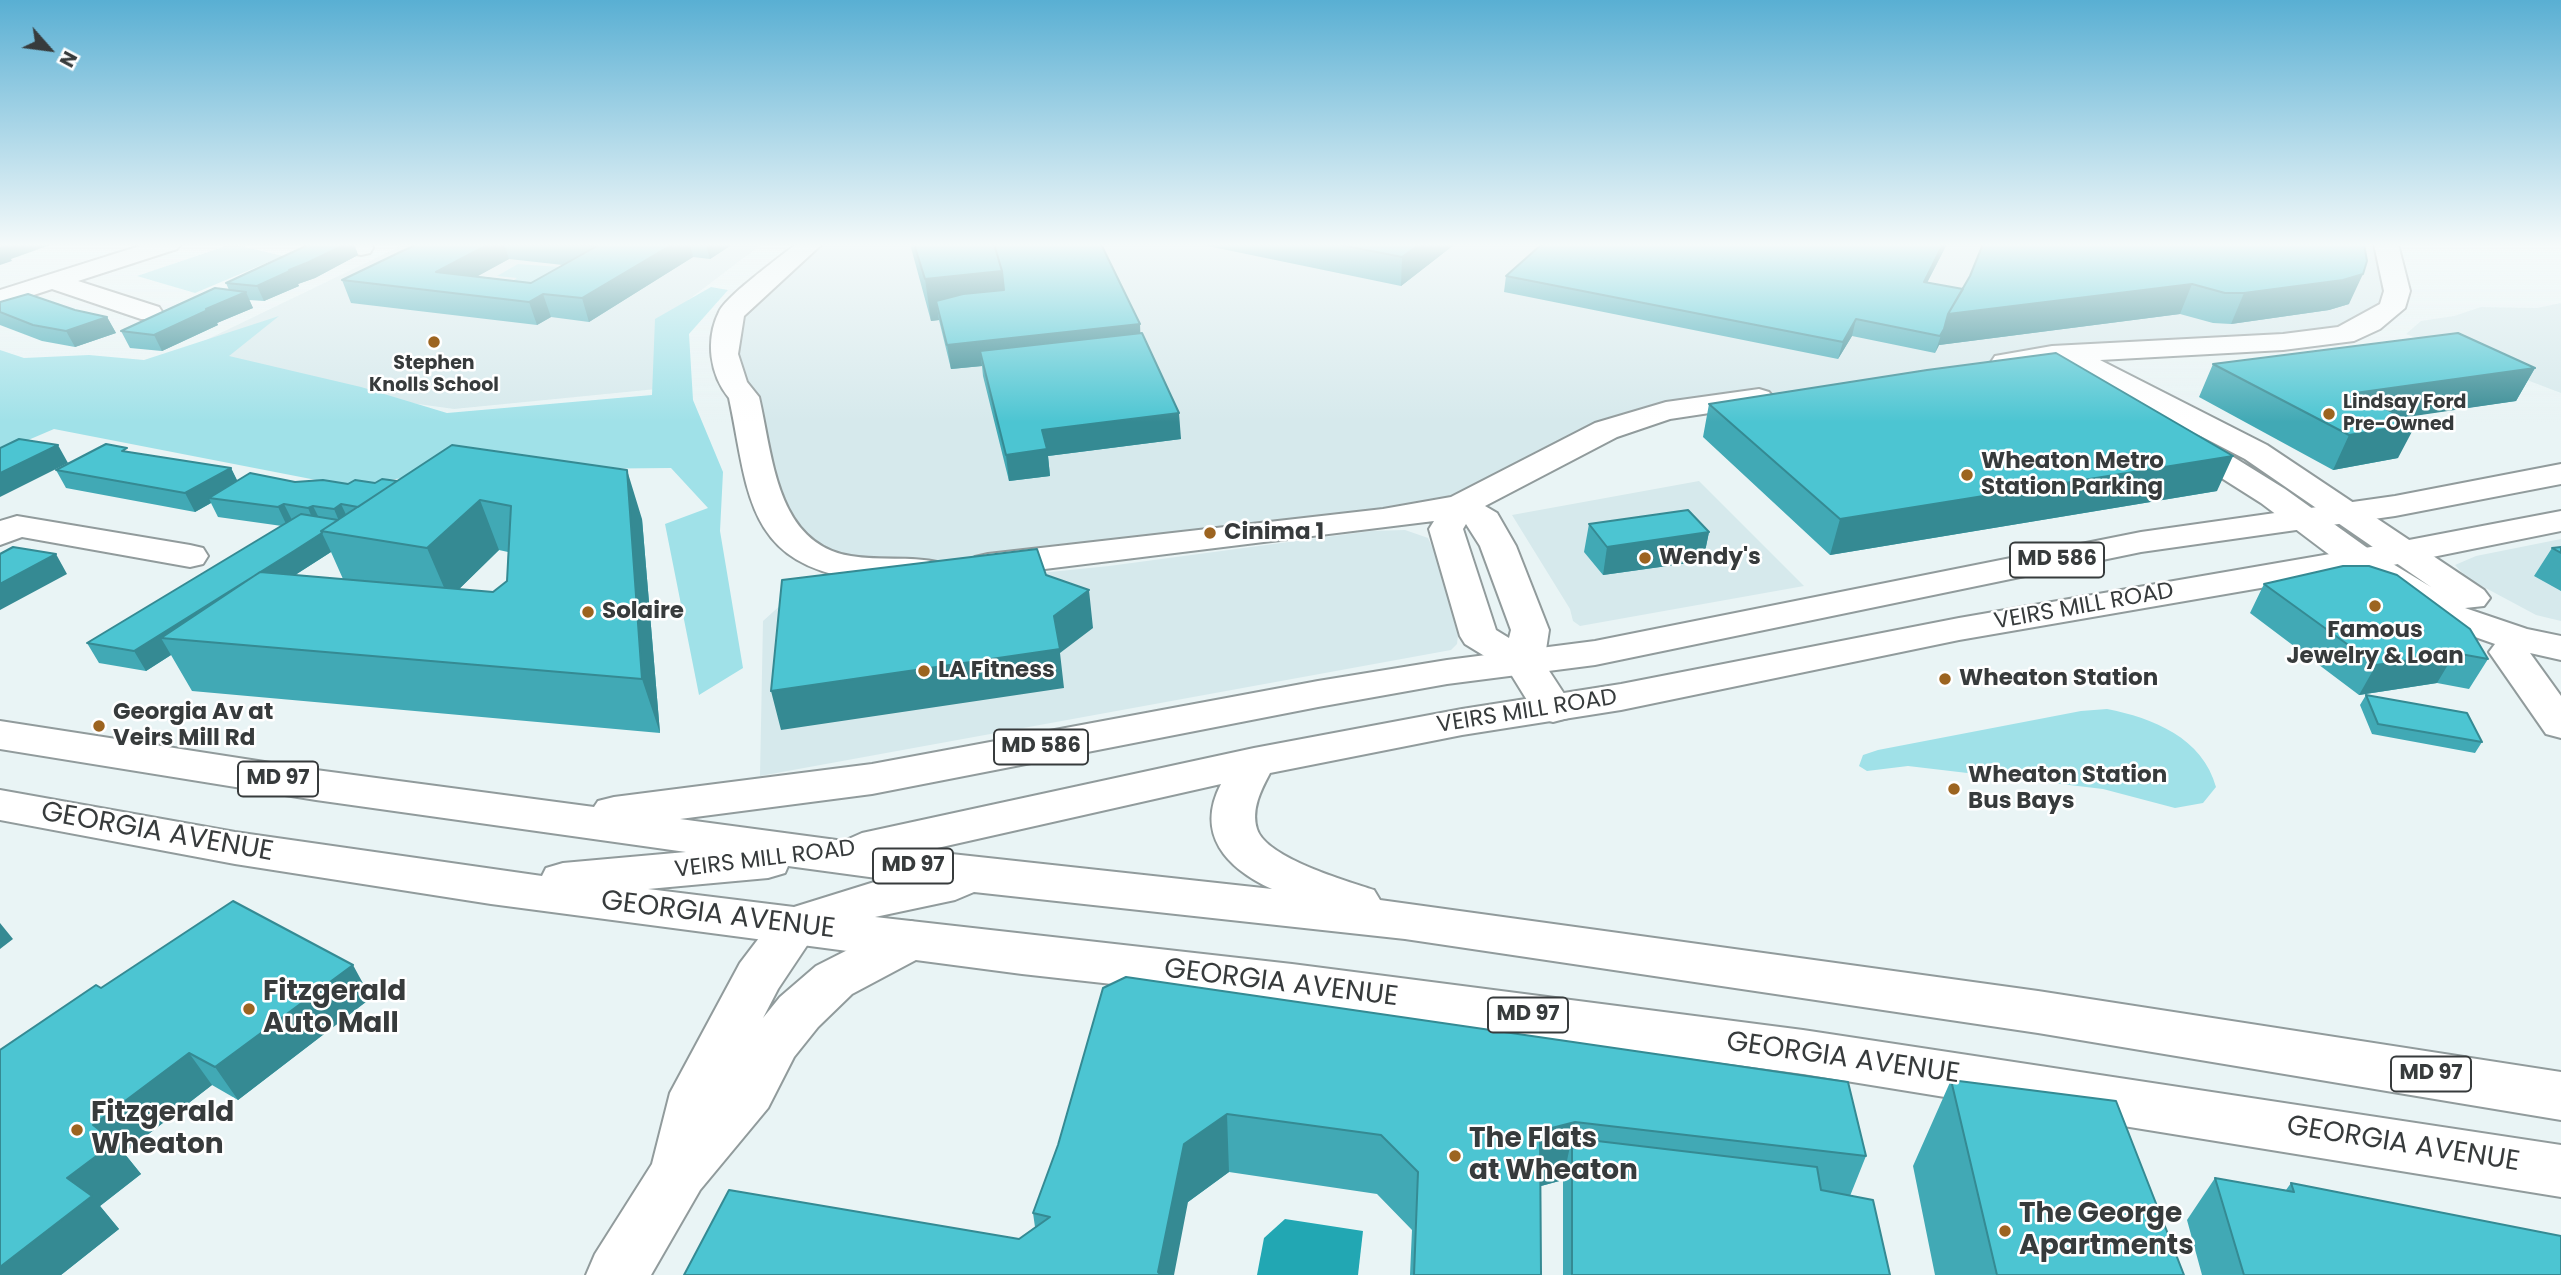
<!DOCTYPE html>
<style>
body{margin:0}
#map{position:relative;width:2561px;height:1275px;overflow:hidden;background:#e9f4f5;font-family:Poppins,sans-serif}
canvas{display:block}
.north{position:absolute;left:14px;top:14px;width:70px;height:70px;-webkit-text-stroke:5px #fff;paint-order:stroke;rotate:118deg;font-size:19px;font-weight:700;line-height:28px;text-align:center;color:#373b3c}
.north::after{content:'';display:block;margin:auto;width:24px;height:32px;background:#373b3c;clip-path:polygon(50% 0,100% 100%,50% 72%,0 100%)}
</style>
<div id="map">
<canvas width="2561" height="1275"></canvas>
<div class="north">N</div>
</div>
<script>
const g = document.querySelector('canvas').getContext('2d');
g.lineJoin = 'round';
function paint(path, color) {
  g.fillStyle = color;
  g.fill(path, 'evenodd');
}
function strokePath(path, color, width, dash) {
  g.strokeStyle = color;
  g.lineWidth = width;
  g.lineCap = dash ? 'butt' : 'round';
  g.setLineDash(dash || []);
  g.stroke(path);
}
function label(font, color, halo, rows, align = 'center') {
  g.font = font + ' Poppins,sans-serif';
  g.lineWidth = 5;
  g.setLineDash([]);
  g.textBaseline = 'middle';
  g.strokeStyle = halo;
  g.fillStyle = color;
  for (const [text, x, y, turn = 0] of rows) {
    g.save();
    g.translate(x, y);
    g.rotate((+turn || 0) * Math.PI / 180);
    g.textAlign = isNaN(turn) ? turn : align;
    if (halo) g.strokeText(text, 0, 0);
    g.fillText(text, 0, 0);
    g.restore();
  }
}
const built = new Path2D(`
 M405 244H762L666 317 667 388 454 409 150 367Z
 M810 244H2386L2397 291 2380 328 2052 354 1666 411 1460 506 897 571 794 544 744 397 731 313Z
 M2561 303V393L2406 334 2421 321 2454 316 2481 307 2537 308Z
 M1699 481 1804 586 1580 626 1573 621 1570 609 1512 515Z
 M1405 530 1428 538 1435 553 1458 635 1457 644 1451 650 760 776 763 621 783 603 806 597 1109 566 1371 531Z
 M2561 539V621L2536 615 2467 578 2455 565 2476 556Z`);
const green = new Path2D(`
 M232 244 283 256 195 293 137 276Z
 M518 264 586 269 550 296 509 284 517 278 497 276Z
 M711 287 728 290 689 334 693 400 723 472 720 531 743 668 699 695 665 524 708 508 671 468 458 470 347 486 54 429 0 452V350L24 358 89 355 144 360 279 316 229 356 361 387 447 413 652 395 655 319Z
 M2107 709C2153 718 2203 738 2216 787L2203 803 2175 808 2103 789 1908 766 1867 771 1859 766 1863 755 1878 750 2081 711Z`);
const water = new Path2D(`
 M1285 1219 1363 1231 1358 1275H1257L1264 1238Z`);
const minor = new Path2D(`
 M146 244H181L177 249 78 281 159 307 163 313 159 319H141L52 289 0 306V290Z
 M327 244H370L373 248 370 253 361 255 331 249Z
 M796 244H822L744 316 738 354 747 382 759 397C773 457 776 544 851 556 880 561 909 556 937 562L942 570 937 578C910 584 879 582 852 578 744 561 748 486 729 398 710 375 705 340 719 312 726 296 780 257 796 244Z
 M2374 244H2398L2410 291 2405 308 2380 329 2354 341 2283 350 2100 360 2267 445 2484 590 2490 598 2484 606 2465 608 2527 629 2561 636V660L2530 653 2561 696V738L2546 734 2489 652 2495 644 2441 625 2347 568 2261 503 2171 446 2166 439 2171 432 2182 430 2193 432 2285 489 2373 552 2431 587 2245 459 2085 376 2067 362 2005 370 1995 368 1991 362 1995 356 2052 346 2283 334 2338 327 2380 304 2384 291Z
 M1759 389 1769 392 1774 398 1769 404 1670 419 1617 437 1485 506 1497 513 1516 546 1549 630 1544 663 1574 709 1568 718 1553 722 1538 718 1509 671 1465 644 1460 636 1429 529 1434 521 988 576 975 573 970 565 975 557 988 554 1383 509 1451 497 1595 423 1666 402ZM1466 524 1480 546 1511 630 1509 638 1496 630 1463 529Z
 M17 516 190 545 203 548 208 556 203 564 190 567 22 537 0 545V521Z
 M795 908 812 913 820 926 778 989 763 1018 780 997 816 966 893 927 911 921 929 927 936 940 929 953 852 994 818 1027 794 1057 768 1108 700 1190 651 1275H586L595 1254 652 1164 670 1093 740 963 778 913Z`);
const major = new Path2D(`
 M2561 464V484L2395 516 2141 552 1595 665 1447 684 1318 707 872 794 680 819 844 841 862 833 1254 748 1462 709 1621 684 1959 618 2388 544 2561 511V531L2388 566 1959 640 1621 710 1462 735 1270 773C1261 790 1251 809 1257 829 1266 858 1347 881 1374 890L1380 900 2038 991 2561 1072V1120L2038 1033 1405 939 974 892 955 900 875 917 1292 964 1803 1030 2561 1145V1197L1803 1074 1292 1004 1022 974 491 904 235 864 0 820V790L235 832 542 876 546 868 563 863 686 852 316 800 0 749V721L316 770 594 807 598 801 614 797 872 764 1318 681 1447 660 1595 641 2141 532 2395 496ZM1221 784C1195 834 1226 868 1272 889L924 851ZM788 866 884 879 794 907 648 889 768 878 785 873Z`);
const wall = new Path2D(`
 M310 244H354L358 255 315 278 298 284 299 286 264 301 249 300 253 308 217 323 218 325 162 351 130 348 121 331 229 290 226 283Z
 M417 244H730V246L710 259 693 257 589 322 551 317 537 325 351 303 342 280ZM509 259 563 265 531 283 477 276Z
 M910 244H1101L1140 324V333L1181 439 1048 456 1050 476 1009 481 983 376 982 366 951 369 939 320 931 321Z
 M1198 244H1455L1401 286Z
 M1947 244 1927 283 1963 289 1970 276 1983 244 2349 304 2329 310 2231 324 2213 323 2180 314 1939 345 1935 353 1852 336 1838 359 1504 292 1506 276Z
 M0 302 75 310 107 317 116 333 75 347 42 341 0 325Z
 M2213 364 2535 368 2516 401 2402 417 2398 458 2333 470 2199 397Z
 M1709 404 2217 491 1830 555 1703 437Z
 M129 452 231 468 237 481 348 484 375 483 642 519 660 733 192 691 171 655 146 671 99 663 87 643 282 526 218 517 211 503 195 512 66 488 56 470ZM499 550 508 552 507 581 493 592 459 589ZM331 552 343 579 295 575Z
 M1589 524 1709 532 1703 561 1603 575 1584 552Z
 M2561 547V591L2534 576 2552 548Z
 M2264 584 2488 659 2469 689 2437 683 2359 695 2250 613Z
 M2366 695 2482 742 2475 753 2372 734 2360 705Z
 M1126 977 1866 1156 1850 1196 1890 1275H1563V1180L1541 1186V1275H1410L1412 1230 1377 1194 1229 1172 1188 1202 1019 1239 1035 1227 1033 1213Z
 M101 988 371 998 238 1100 212 1085 124 1153 141 1174 100 1206 119 1229 61 1275Z
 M1951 1080 2184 1275H1935L1913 1166Z
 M2215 1178 2286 1190 2291 1183 2561 1275H2202L2187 1220Z`);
const shadedWall = new Path2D(`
 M4 244H53L11 259 12 261 0 265V247L1 245Z
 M346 244H354L358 255 315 278 298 284 299 286 264 301 257 286Z
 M489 244H504L509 259 449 292 436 272Z
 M673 244H690L693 257 589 322 582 298Z
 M706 244H730V246L710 259Z
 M1420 244H1455L1401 286 1402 257Z
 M1943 244H1947L1919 298 1924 282Z
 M1002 271 1007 313 936 301 939 320 931 321 925 279Z
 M2363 274 2349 304 2329 310 2231 324 2244 293Z
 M2192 284 2180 314 1939 345 1935 353 1948 314Z
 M246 292 253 308 217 323 218 325 162 351 154 335 206 309Z
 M543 294 551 317 537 325 529 302Z
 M107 317 116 333 75 347 66 331Z
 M1856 319 1852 336 1838 359 1843 342Z
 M1140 324 1141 348 980 351 982 366 951 369 947 345Z
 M2535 368 2516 401 2339 427 2355 393Z
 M1179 413 1181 439 1048 456 1050 476 1009 481 1006 455 1042 430Z
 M2416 424 2398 458 2333 470 2349 435Z
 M58 445 68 463 0 497V473Z
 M2233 456 2217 491 1830 555 1840 519Z
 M231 468 240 486 209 498 211 503 195 512 185 493Z
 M627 470 642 519 660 733 642 679Z
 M480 500 499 550 449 599 427 548Z
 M284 504 293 522 287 526 278 507Z
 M341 504 350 523 339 521 334 509Z
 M313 506 322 524 316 527 308 508Z
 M1709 532 1703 561 1603 575 1607 547Z
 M322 533 331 552 194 640 161 638 171 655 146 671 134 651Z
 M56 554 67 574 0 610V584Z
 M1089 590 1093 628 1060 653 1064 688 781 730 771 691 1054 616Z
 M2455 653 2437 683 2359 695 2376 665Z
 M0 923 13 939 0 949Z
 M353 965 371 998 238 1100 215 1067Z
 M189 1053 212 1085 124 1153 141 1174 100 1206 119 1229 61 1275H0V1267L67 1178 93 1125Z
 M1227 1114 1229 1172 1188 1202 1174 1275H1158V1272L1184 1144Z
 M1575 1122 1563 1180 1530 1189 1540 1131Z`);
const building = new Path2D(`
 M310 244H346L309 262 289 270H292L257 286 226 283Z
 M417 244H489L436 272 531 283 597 246 569 244H673L582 298 543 294 529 302 342 280Z
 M914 244H994L1002 271 925 279Z
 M994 244H1101L1140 324 947 345 936 301 963 294 1004 290 1002 271Z
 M1336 244H1420L1402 257Z
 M1542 244H1943L1924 282 1963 289 1948 314 1944 329 1940 336 1856 319 1843 342 1506 276Z
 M1983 244H2364L2367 261 2363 274 2343 280 2244 293H2225L2192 284 1948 314 1970 276Z
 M215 288 246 292 206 309H210L154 335 121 331Z
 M28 294 75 310 107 317 66 331 33 325 0 312V302Z
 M1142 333 1179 413 1042 430 1047 449 1006 455 980 351Z
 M2458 333 2535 368 2355 393 2416 424 2349 435 2213 364Z
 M2056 353 2233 456 1840 519 1709 404 1927 370Z
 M19 439 58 445 0 473V448Z
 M106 444 127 448 122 451 231 468 185 493 56 470Z
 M452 445 627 470 642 679 161 638 260 572 493 592 507 581 511 506 480 500 427 548 321 531Z
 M250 473 295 482 323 480 348 484 355 480 375 483 382 479 397 481 358 507 341 504 334 509 313 506 308 508 284 504 278 507 209 498Z
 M1688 510 1709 532 1607 547 1589 524Z
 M301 514 338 520 321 531 322 533 294 551 134 651 87 643Z
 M13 547 56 554 0 584V554Z
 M2561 547V553L2552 548Z
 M1037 549 1046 575 1089 590 1054 616 1060 649 771 691 782 580Z
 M2343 566H2369L2397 575 2470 629 2488 659 2455 653 2376 665 2264 584Z
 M2366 695 2467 713 2482 742 2378 724Z
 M233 901 353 965 215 1067 189 1053 93 1125 115 1142 67 1178 92 1196 0 1267V1050L96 985 101 988Z
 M1126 977 1848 1082 1866 1156 1575 1122 1540 1131 1541 1275H1414L1418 1172 1381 1135 1227 1114 1184 1144 1158 1272 1161 1275H684L729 1190 1019 1239 1050 1217 1033 1213 1058 1145 1103 988Z
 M1951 1080 2116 1101 2184 1275H1997Z
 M1572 1138 1817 1167 1821 1190 1873 1200 1890 1275H1572Z
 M2215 1178 2294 1192 2291 1183 2561 1236V1275H2244Z`);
const markers = [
 [434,342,7,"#9c6420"],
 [2329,414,7,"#9c6420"],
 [1967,475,7,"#9c6420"],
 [1210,533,7,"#9c6420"],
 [1645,558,7,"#9c6420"],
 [2375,606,7,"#9c6420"],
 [588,612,7,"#9c6420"],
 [924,671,7,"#9c6420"],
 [1945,679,7,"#9c6420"],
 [99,726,7,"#9c6420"],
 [1954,789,7,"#9c6420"],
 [249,1009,7,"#9c6420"],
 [77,1130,7,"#9c6420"],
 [1455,1156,7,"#9c6420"],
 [2005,1231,7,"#9c6420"]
];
const farPoinames = [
 ["Stephen",434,364],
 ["Knolls School",434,386],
 ["Lindsay Ford",2343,403,"left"],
 ["Pre-Owned",2343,425,"left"]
];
const shields = [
 [2057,560,94],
 [1041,747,94],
 [278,779,80],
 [913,866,80],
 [1528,1015,80],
 [2431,1074,80]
];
const shieldNames = [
 ["MD 586",2057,560],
 ["MD 586",1041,747],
 ["MD 97",278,779],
 ["MD 97",913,866],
 ["MD 97",1528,1015],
 ["MD 97",2431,1074]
];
const poiNames = [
 ["Wheaton Metro",1981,462],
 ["Station Parking",1981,488],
 ["Cinima 1",1224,533],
 ["Wendy's",1659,558],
 ["Solaire",602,612],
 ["Famous",2375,631,"center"],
 ["Jewelry & Loan",2375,657,"center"],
 ["LA Fitness",938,671],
 ["Wheaton Station",1959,679],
 ["Georgia Av at",113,713],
 ["Veirs Mill Rd",113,739],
 ["Wheaton Station",1968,776],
 ["Bus Bays",1968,802]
];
const streetNames = [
 ["VEIRS MILL ROAD",2084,607,-10],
 ["VEIRS MILL ROAD",1527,712,-9],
 ["VEIRS MILL ROAD",765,860,-7]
];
const nearStreetnames = [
 ["GEORGIA AVENUE",157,833,10],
 ["GEORGIA AVENUE",718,916,7],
 ["GEORGIA AVENUE",1281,984,7],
 ["GEORGIA AVENUE",1843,1059,8],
 ["GEORGIA AVENUE",2403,1145,9]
];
const nearPoinames = [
 ["Fitzgerald",263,993],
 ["Auto Mall",263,1025],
 ["Fitzgerald",91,1114],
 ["Wheaton",91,1146],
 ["The Flats",1469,1140],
 ["at Wheaton",1469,1172],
 ["The George",2019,1215],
 ["Apartments",2019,1247]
];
paint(built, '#d6e9ec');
paint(green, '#a0e1e8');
paint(water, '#22a7b3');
strokePath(minor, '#919b9c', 4);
strokePath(major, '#919b9c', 4);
paint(minor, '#fff');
paint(major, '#fff');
paint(wall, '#41a9b5');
paint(shadedWall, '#358a93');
paint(building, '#4cc5d2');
strokePath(building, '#358a93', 2);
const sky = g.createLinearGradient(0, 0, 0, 422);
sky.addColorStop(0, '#59afd3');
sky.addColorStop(0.58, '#f5fafa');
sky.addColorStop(1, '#f5fafa00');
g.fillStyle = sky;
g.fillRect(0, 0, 2561, 422);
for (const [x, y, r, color] of markers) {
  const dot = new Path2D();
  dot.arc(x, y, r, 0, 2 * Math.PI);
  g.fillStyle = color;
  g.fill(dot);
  strokePath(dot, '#fff', 2.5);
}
label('bold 19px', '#373b3c', '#fff', farPoinames);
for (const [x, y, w] of shields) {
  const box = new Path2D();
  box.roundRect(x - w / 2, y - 17.5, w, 35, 5);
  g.fillStyle = '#fff';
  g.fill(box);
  strokePath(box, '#373b3c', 2);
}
label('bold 21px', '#373b3c', null, shieldNames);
label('bold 23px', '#373b3c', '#fff', poiNames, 'left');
label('23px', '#373b3c', '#fff', streetNames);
label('28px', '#373b3c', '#fff', nearStreetnames);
label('bold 28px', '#373b3c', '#fff', nearPoinames, 'left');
</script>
